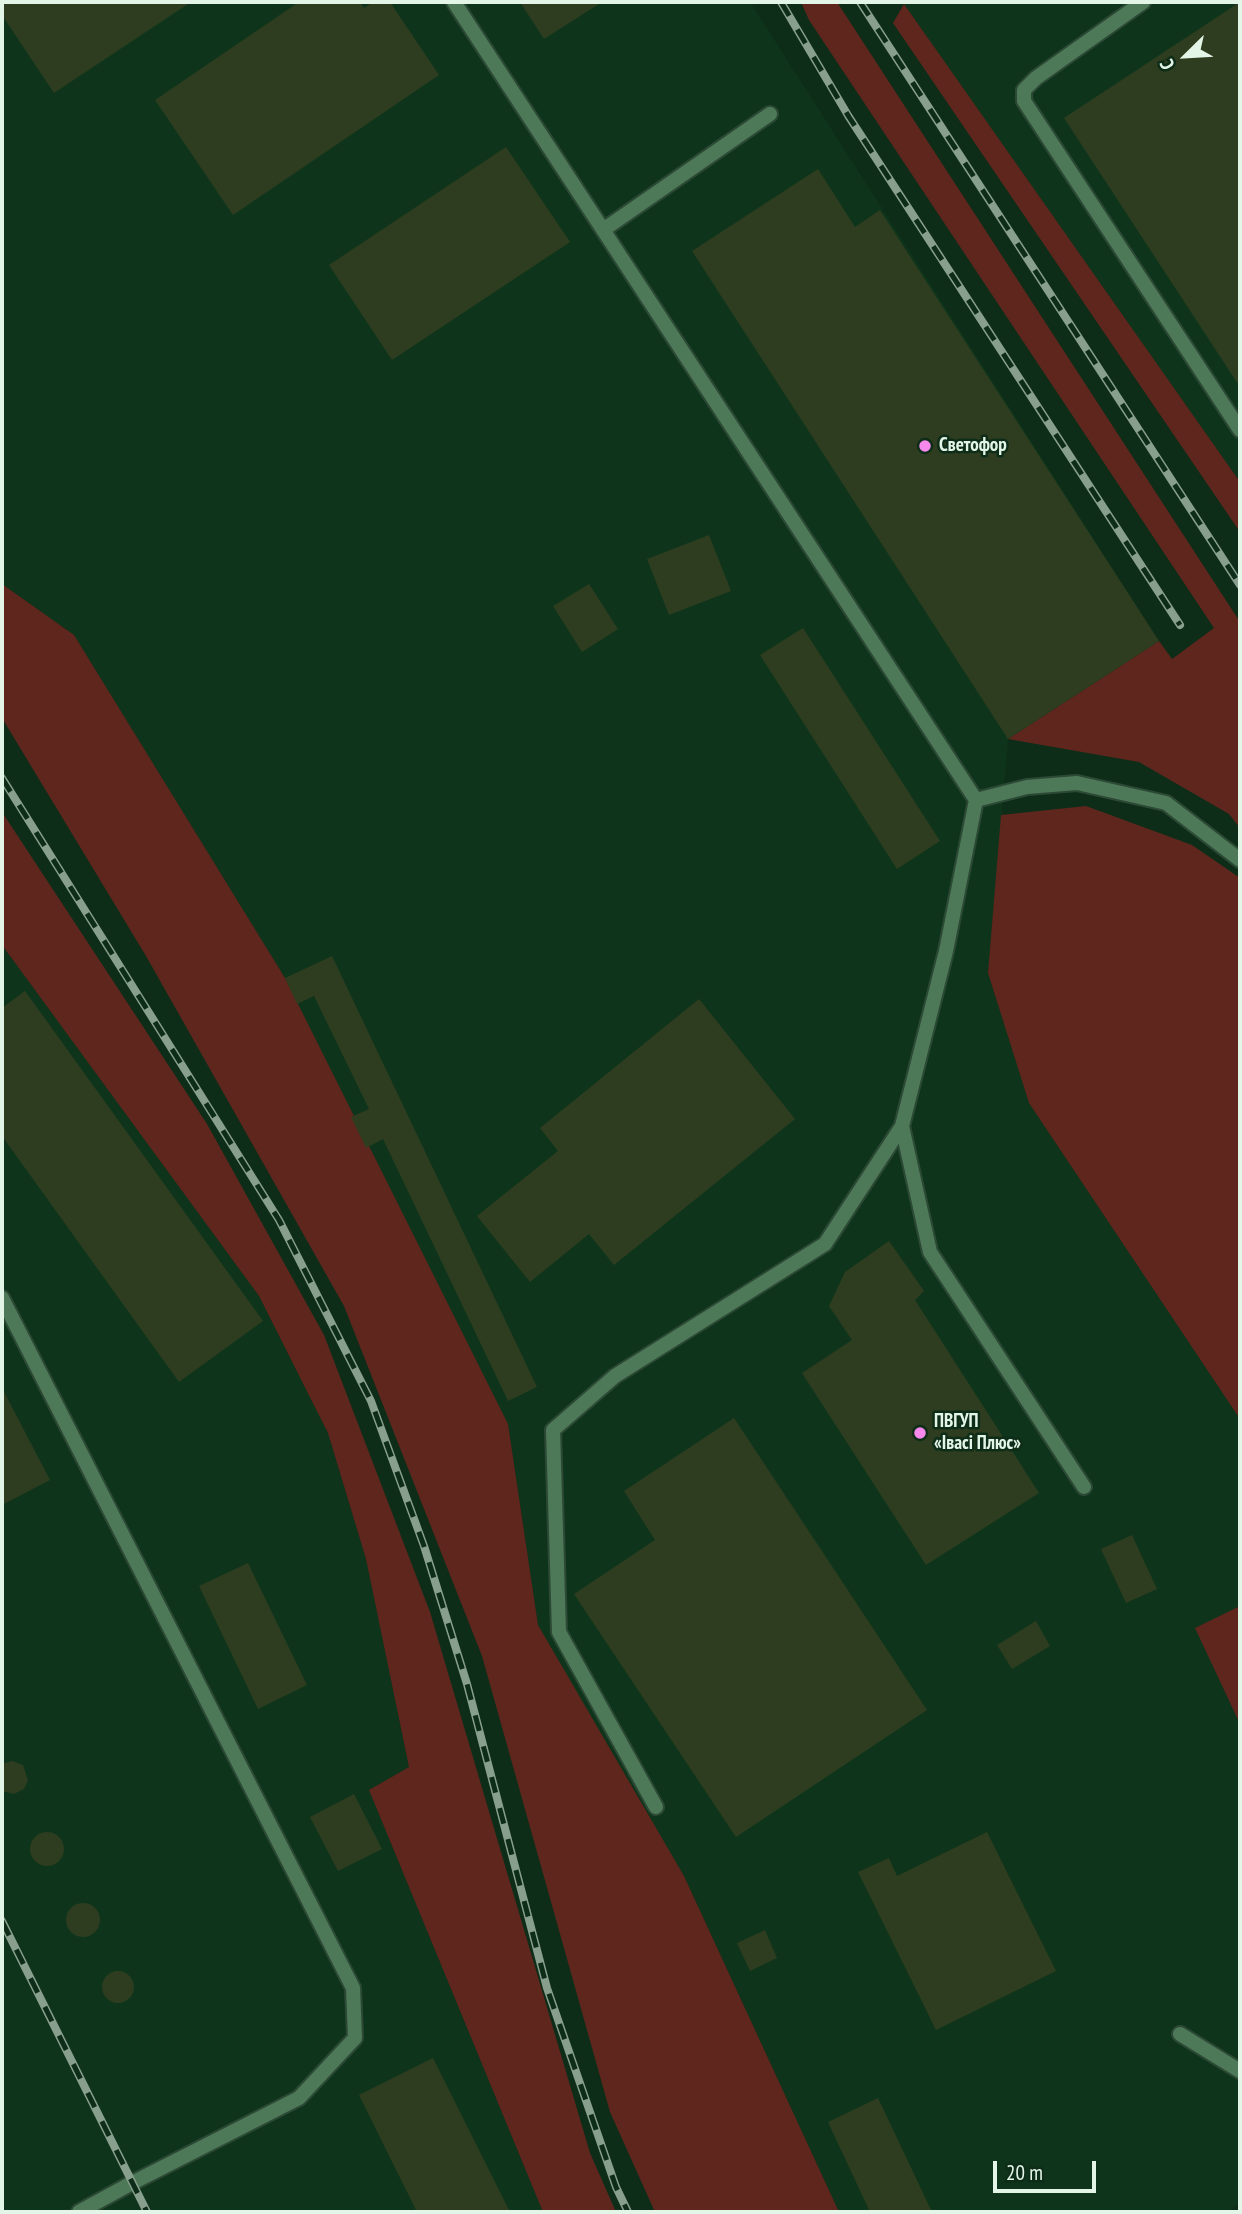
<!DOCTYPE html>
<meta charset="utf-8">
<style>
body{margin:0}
#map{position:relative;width:1242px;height:2214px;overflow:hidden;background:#0e2d18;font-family:"PT Sans Narrow",sans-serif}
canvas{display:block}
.frame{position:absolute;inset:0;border:4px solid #e3f5e7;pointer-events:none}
.north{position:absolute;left:1151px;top:21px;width:70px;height:70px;-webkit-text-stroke:5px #0e2d18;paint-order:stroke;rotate:246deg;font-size:19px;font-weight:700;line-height:28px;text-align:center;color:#e3f5e7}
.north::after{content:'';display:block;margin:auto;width:24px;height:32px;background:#e3f5e7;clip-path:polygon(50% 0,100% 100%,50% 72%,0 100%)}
.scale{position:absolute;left:993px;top:2161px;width:103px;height:32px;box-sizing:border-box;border:4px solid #e3f5e7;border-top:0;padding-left:9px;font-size:21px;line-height:24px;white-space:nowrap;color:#e3f5e7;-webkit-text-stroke:5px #0e2d18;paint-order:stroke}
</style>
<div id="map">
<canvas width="1242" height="2214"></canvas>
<div class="frame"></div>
<div class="north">С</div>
<div class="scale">20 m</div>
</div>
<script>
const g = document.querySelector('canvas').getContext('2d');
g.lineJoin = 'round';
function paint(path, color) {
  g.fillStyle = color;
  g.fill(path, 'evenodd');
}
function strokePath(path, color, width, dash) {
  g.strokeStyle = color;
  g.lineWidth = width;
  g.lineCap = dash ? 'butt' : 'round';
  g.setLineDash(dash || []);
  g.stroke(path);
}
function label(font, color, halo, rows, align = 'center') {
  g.font = font + ' "PT Sans Narrow",sans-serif';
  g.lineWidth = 5;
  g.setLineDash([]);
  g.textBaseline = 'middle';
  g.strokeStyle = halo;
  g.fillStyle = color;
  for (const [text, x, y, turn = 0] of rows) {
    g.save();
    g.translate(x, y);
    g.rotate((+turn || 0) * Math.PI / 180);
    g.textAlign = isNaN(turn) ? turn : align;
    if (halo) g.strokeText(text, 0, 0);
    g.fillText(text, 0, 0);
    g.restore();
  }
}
const built = new Path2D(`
 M2 2H750L1159 641 1008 739 988 973 1029 1103 1240 1419V1606L1196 1628 1240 1724V2202L1229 2212H839L684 1876 538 1625 508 1424 285 978 74 635 2 584Z
 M902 2H1240V482L904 4Z
 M2 945 259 1296 328 1433 366 1559 409 1767 369 1790 543 2212H2Z`);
const green = new Path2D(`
 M801 2H837L1240 622V828L1229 814 1139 762 1008 739 1159 641 1172 659 1214 628 809 20Z
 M904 4 1240 482V532L893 23Z
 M2 584 74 635 285 978 508 1424 538 1625 684 1876 839 2212H655L610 2112 482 1656 344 1306 146 956 2 718Z
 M1086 806 1192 845 1240 878V1419L1029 1103 988 973 1001 815Z
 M2 812 207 1124 324 1335 430 1612 590 2153 616 2212H543L369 1790 409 1767 366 1559 328 1433 259 1296 2 945Z
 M1240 1606V1724L1195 1628Z`);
const building = new Path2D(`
 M6 2H191L54 93 2 15V5Z
 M299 2H360L364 8 373 2H390L439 75 233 215 155 100Z
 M520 2H602L544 39Z
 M1240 2V387L1064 118Z
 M506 147 570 242 392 360 329 265Z
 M818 169 855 227 880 210 1159 641 1008 739 692 251Z
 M709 535 731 591 669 615 647 559Z
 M589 584 618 629 582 652 553 606Z
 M803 628 940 841 897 869 760 655Z
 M332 956 537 1387 508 1401 383 1139 366 1148 351 1117 369 1109 314 996 297 1004 285 978Z
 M25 991 263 1321 179 1382 2 1136V1008Z
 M699 999 795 1119 614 1265 589 1234 530 1282 477 1216 558 1151 540 1128Z
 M889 1241 924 1291 915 1300 1039 1493 926 1565 802 1373 852 1340 829 1306 845 1272Z
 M2 1388 50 1480 2 1505Z
 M734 1418 927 1710 736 1837 574 1594 655 1540 624 1491Z
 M1132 1535 1157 1589 1126 1603 1101 1549Z
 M248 1563 307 1685 258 1709 199 1586Z
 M1036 1621 1050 1646 1012 1669 997 1645Z
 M12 1761 23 1765 28 1780 24 1789 14 1794 2 1791V1764Z
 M354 1794 382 1849 338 1871 310 1817Z
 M987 1832 1056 1971 936 2030 858 1872 889 1858 897 1876Z
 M30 1849a17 17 0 1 1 34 0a17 17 0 1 1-34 0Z
 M66 1920a17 17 0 1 1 34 0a17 17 0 1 1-34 0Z
 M765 1930 777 1958 750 1971 737 1943Z
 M102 1987a16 16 0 1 1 32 0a16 16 0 1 1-32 0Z
 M433 2058 510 2212H417L359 2095Z
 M878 2098 932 2212H870L828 2122Z`);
const service = new Path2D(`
 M454 2 976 800 946 951 902 1126 825 1244 615 1376 553 1430 559 1632 656 1807
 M1143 2 1036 78 1024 90V101L1240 430
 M603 230 770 114
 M976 800 1027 787 1077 783 1166 803 1240 860
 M902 1126 930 1252 1084 1487
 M2 1298 353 1988 355 2038 299 2098 132 2183 79 2212
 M1180 2034 1240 2071`);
const rail = new Path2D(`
 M781 2 849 117 1180 625
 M860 2 1240 585
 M2 778 279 1220 371 1401 424 1546 467 1684 547 1988 616 2187 628 2212
 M2 1921 147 2212`);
const markers = [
 [925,446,7,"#f788ec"],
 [920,1433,7,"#f788ec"]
];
const poiNames = [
 ["Светофор",939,446],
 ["ПВГУП",934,1422],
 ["«Івасі Плюс»",934,1444]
];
paint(built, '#0e351b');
paint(green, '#5f261d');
paint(building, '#2e3d1f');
strokePath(service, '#2c4935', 18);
strokePath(service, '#4e7958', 14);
strokePath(rail, '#889f8e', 8);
strokePath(rail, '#0e2d18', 5, [16]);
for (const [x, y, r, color] of markers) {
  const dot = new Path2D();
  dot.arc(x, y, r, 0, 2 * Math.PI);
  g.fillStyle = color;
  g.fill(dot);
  strokePath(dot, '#0e2d18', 2.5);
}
label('bold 19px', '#e3f5e7', '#0e2d18', poiNames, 'left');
</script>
